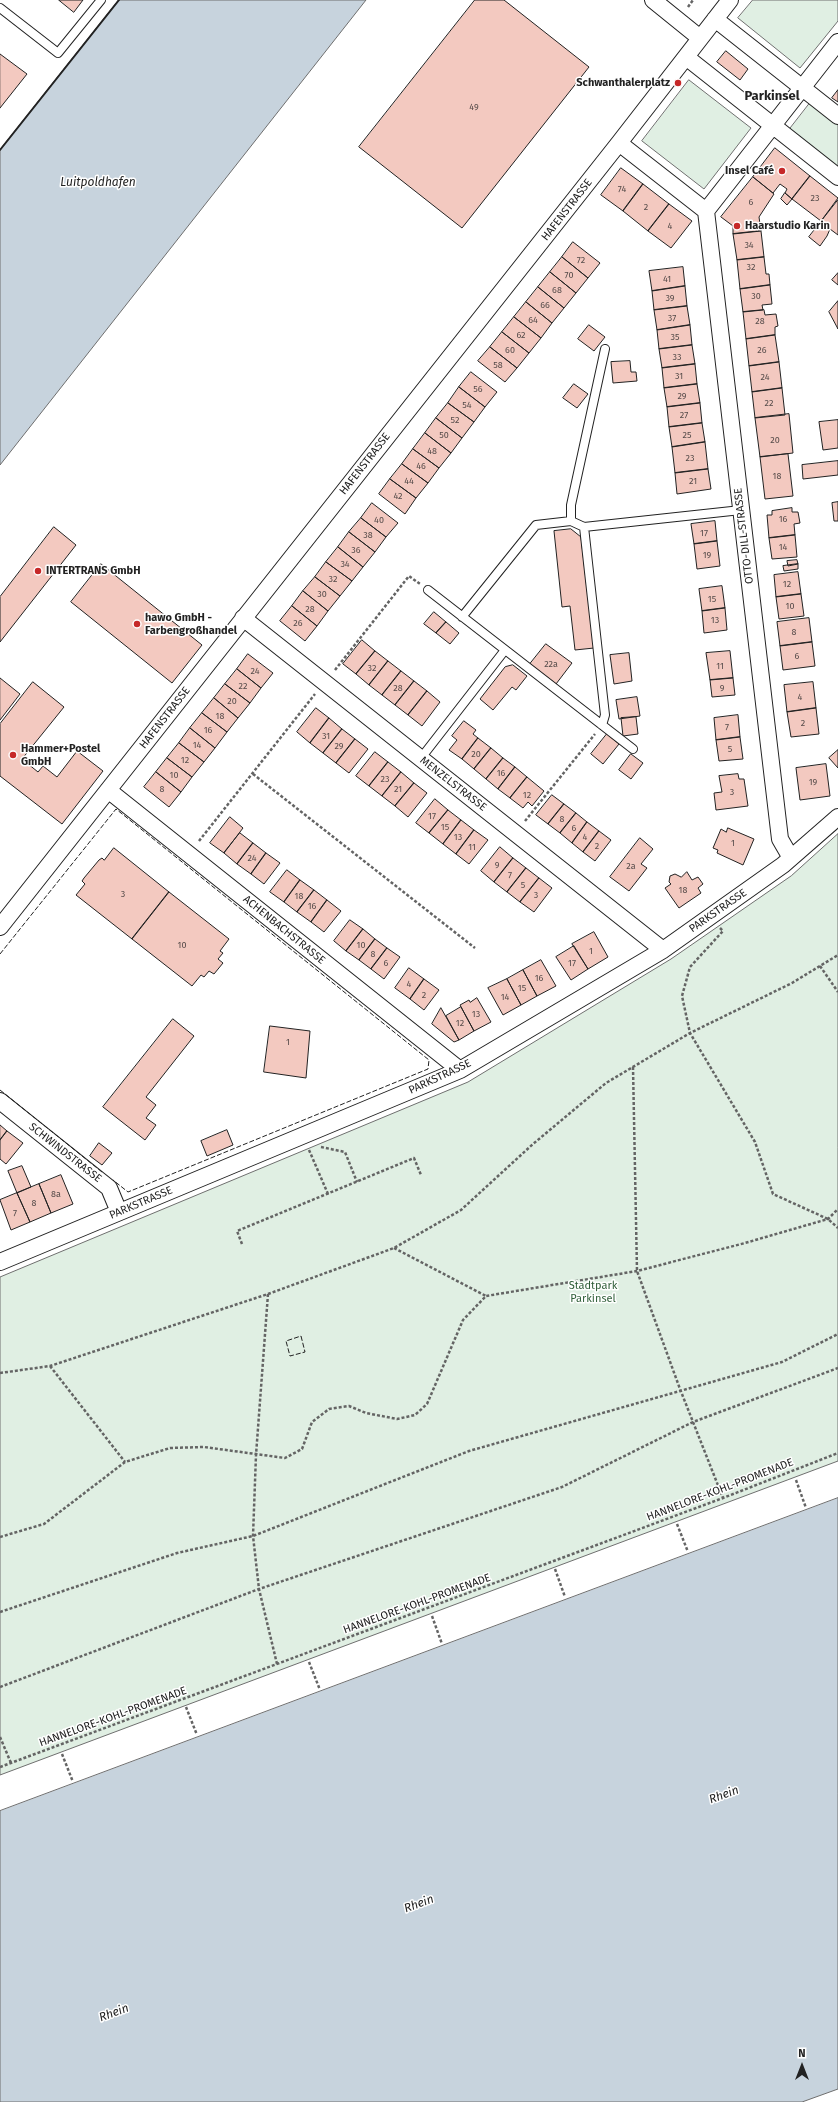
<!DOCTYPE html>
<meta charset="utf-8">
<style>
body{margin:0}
#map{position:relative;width:838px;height:2102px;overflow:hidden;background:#fff;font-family:"Fira Sans",sans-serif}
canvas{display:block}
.north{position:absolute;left:782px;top:2046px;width:40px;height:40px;-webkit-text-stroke:3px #fff;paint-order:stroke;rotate:0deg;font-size:11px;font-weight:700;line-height:16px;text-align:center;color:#222}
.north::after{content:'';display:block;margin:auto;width:14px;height:18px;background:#222;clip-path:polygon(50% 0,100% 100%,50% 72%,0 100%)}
</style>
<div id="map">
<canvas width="838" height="2102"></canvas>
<div class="north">N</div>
</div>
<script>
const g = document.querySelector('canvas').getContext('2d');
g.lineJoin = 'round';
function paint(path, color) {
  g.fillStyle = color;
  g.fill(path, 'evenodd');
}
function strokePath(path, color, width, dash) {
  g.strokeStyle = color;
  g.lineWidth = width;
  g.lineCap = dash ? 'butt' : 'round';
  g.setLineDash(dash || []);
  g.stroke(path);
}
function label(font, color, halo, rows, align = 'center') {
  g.font = font + ' "Fira Sans",sans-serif';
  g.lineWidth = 3;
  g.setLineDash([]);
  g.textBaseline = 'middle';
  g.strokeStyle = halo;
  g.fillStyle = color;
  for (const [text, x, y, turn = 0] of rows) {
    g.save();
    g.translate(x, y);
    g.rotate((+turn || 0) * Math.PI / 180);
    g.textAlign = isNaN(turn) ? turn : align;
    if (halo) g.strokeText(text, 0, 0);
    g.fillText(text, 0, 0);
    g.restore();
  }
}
const green = new Path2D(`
 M753 0H838V21L800 68 738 18Z
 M689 80 751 128 704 189 642 141Z
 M810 103 838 125V169L789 130Z
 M838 834V1461L0 1775V1277L468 1082 671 959 791 876Z`);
const water = new Path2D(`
 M119 0H366L0 465V150Z
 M838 1498V2089L802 2102H0V1811Z`);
const building = new Path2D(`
 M59 0H83L74 12Z
 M475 0H504L589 67 462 228 359 147Z
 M726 51 748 69 740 80 717 62Z
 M0 54 27 74 0 108Z
 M838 90V102L832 98Z
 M775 148 810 176 792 199 785 193 787 189 780 184 773 193 753 177Z
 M621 168 643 184 623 211 601 195Z
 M810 176 838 198 821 221 792 199Z
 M753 177 774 194 759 217 761 231 733 234V226L721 217Z
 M643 184 669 204 648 231 623 211Z
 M785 193 792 199 787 205 781 199Z
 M838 200V235L830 229 827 236 820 246 809 237Z
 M669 204 692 221 671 248 648 231Z
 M761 231 764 257 737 260 733 234Z
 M573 242 600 263 588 278 562 257Z
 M562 257 588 278 576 293 550 272Z
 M764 257 766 274H769L770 285 740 289 737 260Z
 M683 267 685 286 652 291 649 271Z
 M550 272 576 293 564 308 538 287Z
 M838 273V285L832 280Z
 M770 285 772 304 762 305 763 310 743 312 740 289Z
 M685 286 687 306 654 310 652 291Z
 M538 287 564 308 552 323 526 302Z
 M838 301V329L829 312Z
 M526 302 552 323 541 338 514 317Z
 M687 306 690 325 657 330 654 310Z
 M764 310 765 315 776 314 778 326 775 327V335L746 339 743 312Z
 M514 317 541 338 529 353 502 332Z
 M589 325 605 337 594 351 578 339Z
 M690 325 692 345 659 349 657 330Z
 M502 332 529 353 517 368 490 347Z
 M775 335 779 362 749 366 746 339Z
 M692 345 695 364 662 368 659 349Z
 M490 347 517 368 505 382 478 361Z
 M630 361 631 372H636L637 381 613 383 611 362Z
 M779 362 782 388 752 392 749 366Z
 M695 364 697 384 664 388 662 368Z
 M471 372 497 392 485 407 459 387Z
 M574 384 588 394 577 408 563 398Z
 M697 384 700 403 667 407 664 388Z
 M459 387 485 407 474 422 448 403Z
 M782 388 785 415 755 418 752 392Z
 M448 403 474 422 462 438 436 418Z
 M700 403 702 423 669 427 667 407Z
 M789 414 793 453 760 457 755 418Z
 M436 418 462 438 451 453 425 433Z
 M838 420V448L823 450 819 422Z
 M702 423 705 442 672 447 669 427Z
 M425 433 451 453 439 468 413 449Z
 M705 442 708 469 675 473 672 447Z
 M413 449 439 468 428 483 402 464Z
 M788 454 793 496 765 499 760 457Z
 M838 461V475L803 479 802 465Z
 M402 464 428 483 416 498 390 479Z
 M708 469 711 489 677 494 675 473Z
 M390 479 416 498 405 514 379 494Z
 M838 502V521H834L832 503Z
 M372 503 398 523 386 537 361 518Z
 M792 508V512H798L800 523 794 524 795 535 769 538 767 515H772V511Z
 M361 518 386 537 375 552 349 532Z
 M715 521 717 541 694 544 691 524Z
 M54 527 76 545 0 642V597Z
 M571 529 581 537 594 648 575 650 570 606 562 607 554 531Z
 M349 532 375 552 363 567 338 547Z
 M795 535 797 557 772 559 769 538Z
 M717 541 720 566 697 569 694 544Z
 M338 547 363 567 352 581 326 562Z
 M797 560 798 564 788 566 787 561Z
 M326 562 352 581 340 596 315 577Z
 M101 564 202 645 172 683 71 602Z
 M798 564V569L784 571 783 566Z
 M798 572 801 594 776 597 774 575Z
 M315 577 340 596 328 611 303 591Z
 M722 586 725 608 702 611 699 589Z
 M303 591 328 611 317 626 292 606Z
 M801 594 804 616 779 619 776 597Z
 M292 606 317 626 305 641 280 621Z
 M725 608 727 630 704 633 702 611Z
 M434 612 446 622 436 633 424 624Z
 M809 618 812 642 780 646 777 622Z
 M446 622 459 633 450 644 436 633Z
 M362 640 375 651 356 674 343 664Z
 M812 642 815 666 783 670 780 646Z
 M546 644 572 663 556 684 530 664Z
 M375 651 388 661 369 685 356 674Z
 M730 651 733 678 710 680 706 653Z
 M629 653 632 681 614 684 610 655Z
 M248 654 273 673 261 688 237 669Z
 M388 661 401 671 382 695 369 685Z
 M513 665 527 676 516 690 512 687 493 710 480 699 505 667Z
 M237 669 261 688 250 703 225 684Z
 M401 671 414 681 395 705 382 695Z
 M0 678 20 694 0 720Z
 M733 678 735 695 712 697 710 680Z
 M414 681 427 691 408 715 395 705Z
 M33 682 64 707 22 759 38 772 43 766 57 777 77 751 103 771 62 824 0 776V724Z
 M813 682 816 708 787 712 784 685Z
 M225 684 250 703 238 718 214 698Z
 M427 691 440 702 422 726 408 715Z
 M637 697 640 716 619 719 616 700Z
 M214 698 238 718 227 732 202 713Z
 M316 708 329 718 310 743 297 732Z
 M816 708 819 734 791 737 787 712Z
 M202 713 227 732 215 748 190 728Z
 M738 715 740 737 716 740 714 718Z
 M636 717 638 734 623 736 621 718Z
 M329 718 342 729 323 753 310 743Z
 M464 721 476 730 473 734 478 738 462 759 449 750 457 740 452 736Z
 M190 728 215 748 204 762 179 743Z
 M342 729 355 739 336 763 323 753Z
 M607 734 619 744 603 764 591 754Z
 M740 737 743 759 719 761 716 740Z
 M478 738 491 748 474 769 462 759Z
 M355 739 368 749 349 773 336 763Z
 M179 743 204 762 192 777 167 758Z
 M491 748 503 758 486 779 474 769Z
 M838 750V768L829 758Z
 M375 752 388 762 369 786 356 776Z
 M631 754 643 763 631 779 619 770Z
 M167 758 192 777 181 792 156 772Z
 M503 758 515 767 498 789 486 779Z
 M388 762 401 772 382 796 369 786Z
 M826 764 830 796 800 800 796 768Z
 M515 767 527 777 510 798 498 789Z
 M156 772 181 792 169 807 144 787Z
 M401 772 414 783 395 806 382 796Z
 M738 774 739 779H744L748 806 716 810 714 793 722 792 719 776Z
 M527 777 544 791 532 806 528 802 523 808 510 798Z
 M414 783 427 793 408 817 395 806Z
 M552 795 564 804 548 824 536 815Z
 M435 799 448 810 429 833 416 823Z
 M564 804 576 813 560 833 548 824Z
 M448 810 461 820 443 844 429 833Z
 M576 813 587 822 572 843 560 833Z
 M230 817 243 828 224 853 210 843Z
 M461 820 474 830 456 854 443 844Z
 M587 822 599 831 583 852 572 843Z
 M728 828 754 839 743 865 717 853 718 850 713 848 721 829 726 832Z
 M474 830 488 840 469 864 456 854Z
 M599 831 611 840 595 861 583 852Z
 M240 833 253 843 237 864 224 853Z
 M640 838 653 849 641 864 647 868 629 891 610 877Z
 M253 843 266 853 251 874 237 864Z
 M500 847 513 858 494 882 481 871Z
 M114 848 169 892 132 939 76 895 85 884 82 881 84 878 99 860 102 858 104 860Z
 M266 853 280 863 264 884 251 874Z
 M513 858 526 868 507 892 494 882Z
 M526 868 539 878 520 902 507 892Z
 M287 870 300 880 284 902 270 892Z
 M687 872 692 880 698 877 703 884 698 888 701 893 679 908 665 888 671 884 669 882 670 876 675 874 681 877Z
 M539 878 552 888 534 912 520 902Z
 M300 880 314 890 297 912 284 902Z
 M314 890 327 900 311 922 297 912Z
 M169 892 229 939 220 951 223 953 218 959 223 963 214 974 209 971 204 977 201 975 192 986 132 939Z
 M327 900 341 911 324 932 311 922Z
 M350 920 363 929 346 951 334 941Z
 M363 929 375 939 359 960 346 951Z
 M594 932 608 957 588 969 572 944Z
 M375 939 387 948 371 969 359 960Z
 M574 946 588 969 571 980 556 957Z
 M387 948 400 957 384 979 371 969Z
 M541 960 556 986 537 996 523 970Z
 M409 968 424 979 410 999 395 988Z
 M523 970 537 996 521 1005 507 979Z
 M424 979 439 990 424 1010 410 999Z
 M507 979 521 1005 503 1015 488 988Z
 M477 998 491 1022 474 1031 460 1005 469 1000 470 1002Z
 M461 1007 474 1031 459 1040 446 1016Z
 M441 1008 459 1040 454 1042 432 1024Z
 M173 1019 194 1036 146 1097 156 1105 146 1118 156 1125 145 1140 103 1107Z
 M270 1026 310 1031 306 1078 264 1072Z
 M0 1125 7 1131 0 1140Z
 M227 1130 233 1145 207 1156 201 1141Z
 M7 1131 23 1143 6 1164 0 1159V1140Z
 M99 1143 112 1153 102 1165 90 1156Z
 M22 1166 31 1187 17 1193 8 1171Z
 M61 1175 73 1204 51 1213 39 1184Z
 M39 1184 51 1213 30 1222 17 1193Z
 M17 1193 30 1222 11 1230 0 1200Z`);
const path = new Path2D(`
 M688 7 693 0
 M335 670 409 576 420 584
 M253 774 475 948
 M525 821 595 734
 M199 841 315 694
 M720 928 723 931 690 967 682 996 690 1033 755 1142 773 1194 828 1219 838 1228
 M820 966 838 992
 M633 1067 637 1271 680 1389 723 1498
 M321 1147 345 1152 357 1182
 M309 1150 328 1194
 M242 1244 237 1231 414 1158 421 1175
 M394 1248 486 1296
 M268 1294 256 1455 253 1536 259 1589 277 1664
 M50 1366 125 1462
 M0 1373 50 1366 268 1294 394 1248 461 1210 533 1144 606 1083 690 1033 792 983 838 955
 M796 1480 806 1508
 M677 1524 688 1552
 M0 1537 44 1524 125 1462 170 1448 204 1447 285 1458 302 1449 312 1422 329 1409 349 1406 366 1413 397 1419 415 1415 427 1404 463 1320 486 1296 637 1271 745 1243 828 1219 838 1209
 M555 1569 565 1597
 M0 1612 177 1553 253 1536 469 1451 782 1362 838 1334
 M432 1616 442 1644
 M309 1662 320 1690
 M0 1687 259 1589 562 1487 693 1422 838 1368
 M186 1707 197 1735
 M0 1737 11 1763
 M62 1754 73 1782
 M0 1767 723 1498 838 1453`);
const service = new Path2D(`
 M0 8 58 53 101 0
 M571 521V505L605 349
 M584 527 741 510
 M428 590 633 749
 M462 617 536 525 571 521 584 527 605 715 602 725
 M421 758 505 650`);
const minor = new Path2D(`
 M653 0 700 38
 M715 19 838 116
 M686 57 838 177
 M619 143 706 211
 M706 211 780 839 791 858
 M706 211 838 42
 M243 618 663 950
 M108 790 460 1070
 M0 927 619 143 730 0
 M0 1101 109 1188 119 1212
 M0 1262 460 1070 663 950 783 865 838 817`);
const fence = new Path2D(`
 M0 954 116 809 429 1060 428 1069 128 1192 113 1180
 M0 1090 102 1172
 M301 1336 305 1352 290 1356 286 1341Z`);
const wall = new Path2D(`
 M0 150 119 0`);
const markers = [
 [678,83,4,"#c62828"],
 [782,171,4,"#c62828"],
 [737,226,4,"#c62828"],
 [38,571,4,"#c62828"],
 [137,624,4,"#c62828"],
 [13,755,4,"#c62828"]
];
const numberNames = [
 ["49",474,107],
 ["74",622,189],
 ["23",815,198],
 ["6",751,202],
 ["2",646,207],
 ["4",670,226],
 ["34",749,245],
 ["72",581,260],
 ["32",751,267],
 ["70",569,275],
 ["41",667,279],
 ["68",557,290],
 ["30",756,296],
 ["39",670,298],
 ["66",545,305],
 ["37",672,318],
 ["64",533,320],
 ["28",760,321],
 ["62",521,335],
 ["35",675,337],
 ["60",510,350],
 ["26",762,350],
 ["33",677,357],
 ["58",498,365],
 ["31",679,376],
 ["24",765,377],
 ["56",478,389],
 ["29",682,396],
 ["22",769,403],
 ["54",467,405],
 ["27",684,415],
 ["52",455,420],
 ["50",444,435],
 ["25",687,435],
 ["20",775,440],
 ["48",432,451],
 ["23",690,458],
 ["46",421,466],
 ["18",777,476],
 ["44",409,481],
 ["21",693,481],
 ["42",398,496],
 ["16",783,519],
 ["40",379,520],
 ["17",704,533],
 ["38",368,535],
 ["14",783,547],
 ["36",356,550],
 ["19",707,555],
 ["34",345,564],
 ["32",333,579],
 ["12",787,584],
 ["30",322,594],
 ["15",712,599],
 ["10",790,606],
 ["28",310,609],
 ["13",715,620],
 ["26",298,623],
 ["8",794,632],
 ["6",797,656],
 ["22a",551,664],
 ["11",720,666],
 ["32",372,668],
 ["24",255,671],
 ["22",243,686],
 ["28",398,688],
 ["9",722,688],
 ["4",800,697],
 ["20",232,701],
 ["18",220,716],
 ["2",803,723],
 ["7",727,727],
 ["16",208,730],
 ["31",326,736],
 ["14",197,745],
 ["29",339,746],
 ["5",730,749],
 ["20",476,754],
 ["12",185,760],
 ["16",501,773],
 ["10",174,775],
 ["23",385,779],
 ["19",813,782],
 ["8",162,789],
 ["21",398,789],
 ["3",732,792],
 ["12",527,795],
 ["17",432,816],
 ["8",562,819],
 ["15",445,827],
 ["6",574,828],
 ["13",458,837],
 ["4",585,837],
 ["1",733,843],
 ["2",597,846],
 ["11",472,847],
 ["24",252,858],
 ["9",497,865],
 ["2a",631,866],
 ["7",510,875],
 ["5",523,885],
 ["18",683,890],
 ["3",123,894],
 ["3",536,895],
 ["18",299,896],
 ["16",312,906],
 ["10",182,945],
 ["10",361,945],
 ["1",591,951],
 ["8",373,954],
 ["6",386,963],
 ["17",572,963],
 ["16",539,978],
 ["4",409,984],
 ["15",522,988],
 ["2",424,995],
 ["14",505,997],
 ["13",476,1014],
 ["12",460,1023],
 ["1",288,1042],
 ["8a",56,1194],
 ["8",34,1203],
 ["7",15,1213]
];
const poiNames = [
 ["Schwanthalerplatz",670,83,"right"],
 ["Insel Café",774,171,"right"],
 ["Haarstudio Karin",745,226],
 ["INTERTRANS GmbH",46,571],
 ["hawo GmbH -",145,618],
 ["Farbengroßhandel",145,631],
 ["Hammer+Postel",21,749],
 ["GmbH",21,762]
];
const streetNames = [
 ["HAFENSTRASSE",567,210,-52],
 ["HAFENSTRASSE",365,464,-52],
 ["OTTO-DILL-STRASSE",744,536,-97],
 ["HAFENSTRASSE",165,718,-52],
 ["MENZELSTRASSE",453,784,38],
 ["PARKSTRASSE",718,911,-35],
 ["ACHENBACHSTRASSE",284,930,39],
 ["PARKSTRASSE",440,1077,-25],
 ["SCHWINDSTRASSE",65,1153,38],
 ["PARKSTRASSE",141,1203,-23],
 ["HANNELORE-KOHL-PROMENADE",720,1490,-21],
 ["HANNELORE-KOHL-PROMENADE",417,1604,-20],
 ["HANNELORE-KOHL-PROMENADE",113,1717,-20]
];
const parkNames = [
 ["Stadtpark",593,1286],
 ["Parkinsel",593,1299]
];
const waterNames = [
 ["Luitpoldhafen",98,183],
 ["Rhein",724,1795,-20],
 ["Rhein",419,1904,-20],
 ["Rhein",114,2013,-20]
];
const quarterNames = [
 ["Parkinsel",772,96]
];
paint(green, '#e0efe3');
strokePath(green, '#6f6f6f', 1);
paint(water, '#c7d3dd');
strokePath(water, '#6f6f6f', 1);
paint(building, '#f3c9c0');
strokePath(building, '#222', 1);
strokePath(service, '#222', 10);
strokePath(minor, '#222', 18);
strokePath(path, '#646464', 2.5, [3, 2]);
strokePath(service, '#fff', 8);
strokePath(minor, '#fff', 16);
strokePath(fence, '#222', 1, [5, 2]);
strokePath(wall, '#222', 2);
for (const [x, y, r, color] of markers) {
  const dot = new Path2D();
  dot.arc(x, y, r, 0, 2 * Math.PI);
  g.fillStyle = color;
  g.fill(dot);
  strokePath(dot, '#fff', 1.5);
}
label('9px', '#564c4a', null, numberNames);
label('bold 11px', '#222', '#fff', poiNames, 'left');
label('11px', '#222', '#fff', streetNames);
label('11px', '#2f5e38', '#fff', parkNames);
label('italic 12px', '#222', '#fff', waterNames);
label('bold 13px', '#222', '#fff', quarterNames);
</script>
